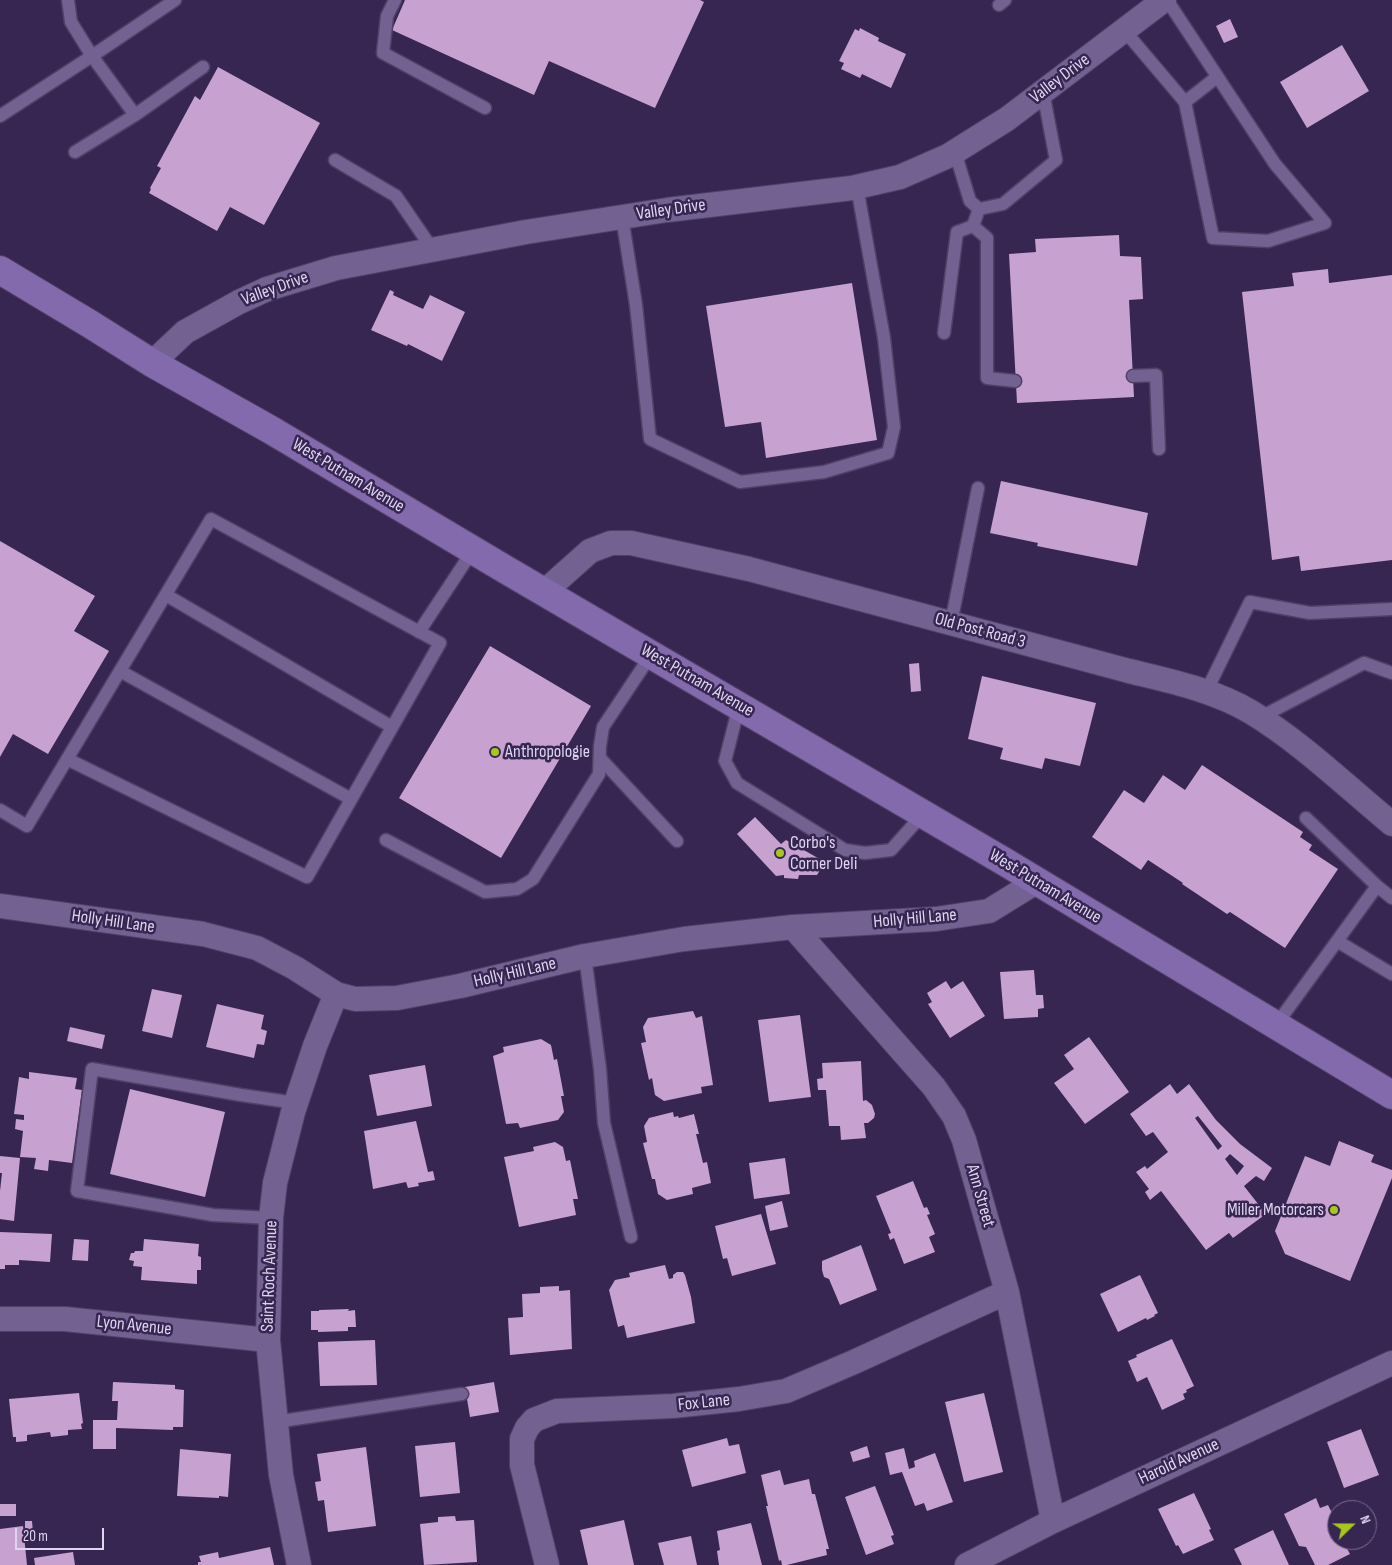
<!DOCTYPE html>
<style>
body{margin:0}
#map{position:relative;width:1392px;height:1565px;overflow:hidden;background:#372651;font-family:"Sofia Sans Condensed",sans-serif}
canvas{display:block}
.north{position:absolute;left:1327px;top:1500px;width:50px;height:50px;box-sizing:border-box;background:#372651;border:1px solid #7a6c91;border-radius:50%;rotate:68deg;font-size:14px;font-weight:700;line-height:20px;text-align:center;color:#ded5f1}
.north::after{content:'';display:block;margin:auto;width:18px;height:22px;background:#a8c71c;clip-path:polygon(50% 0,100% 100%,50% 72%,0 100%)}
.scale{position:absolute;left:15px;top:1528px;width:89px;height:22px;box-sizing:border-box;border:2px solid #ded5f1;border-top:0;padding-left:6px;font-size:15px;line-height:18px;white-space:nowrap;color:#ded5f1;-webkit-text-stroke:4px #372651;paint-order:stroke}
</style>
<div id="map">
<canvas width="1392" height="1565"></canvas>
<div class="north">N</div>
<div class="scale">20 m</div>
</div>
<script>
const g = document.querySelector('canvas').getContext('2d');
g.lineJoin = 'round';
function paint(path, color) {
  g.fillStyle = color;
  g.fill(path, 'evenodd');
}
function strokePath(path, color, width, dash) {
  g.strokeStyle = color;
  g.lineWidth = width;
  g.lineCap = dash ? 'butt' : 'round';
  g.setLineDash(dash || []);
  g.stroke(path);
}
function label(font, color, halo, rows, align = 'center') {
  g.font = font + ' "Sofia Sans Condensed",sans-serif';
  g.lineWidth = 5;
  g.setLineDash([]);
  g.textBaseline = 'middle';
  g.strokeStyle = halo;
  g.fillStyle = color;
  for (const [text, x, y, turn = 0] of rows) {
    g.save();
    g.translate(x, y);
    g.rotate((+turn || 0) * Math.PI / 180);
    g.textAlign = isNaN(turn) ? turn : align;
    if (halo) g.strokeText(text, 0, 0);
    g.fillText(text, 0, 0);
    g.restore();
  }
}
const building = new Path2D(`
 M405 0H700L704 2 655 108 549 61 534 95 392 30Z
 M1230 19 1238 37 1224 43 1216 26Z
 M860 28 879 38 878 41 906 54 891 88 862 74 860 78 841 69 844 63 839 61 855 29 859 31Z
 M1342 45 1369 91 1307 128 1280 82Z
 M218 67 320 123 264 225 230 207 217 231 149 193 151 189 150 188 161 168 157 166 195 96 200 100Z
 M1119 235 1120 256 1141 257 1143 299 1129 300 1134 397 1017 403 1009 254 1036 252 1035 239Z
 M1328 269 1329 283 1392 275V560L1301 571 1299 556 1272 560 1242 292 1294 286 1292 273Z
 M852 283 877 440 766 458 761 422 725 427 706 306Z
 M390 290 394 292 393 295 423 309 430 295 465 312 442 361 408 344 407 346 371 330Z
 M1001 481 1148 513 1137 566 1037 546 1038 543 990 533Z
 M0 541 95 596 74 631 109 651 48 754 13 734 0 757Z
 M490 646 591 706 501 858 399 798Z
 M919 663 921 691 911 692 909 664Z
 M982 676 1096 703 1080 766 1045 758 1042 769 1000 759 1003 748 968 739Z
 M1202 765 1303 832 1300 837 1312 845 1309 850 1338 869 1285 948 1230 912 1227 914 1182 884 1183 883 1148 860 1141 870 1092 837 1124 790 1144 803 1163 775 1185 790Z
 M755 817 781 844 786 840 825 862 817 875H799L798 879 784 878V875L776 876 737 834Z
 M1034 970 1036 995H1043L1044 1008 1038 1009V1017L1004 1019 1000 972Z
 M946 981 951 989 963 981 985 1016 950 1038 928 1004 932 1002 927 993Z
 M152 989 182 995 172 1038 142 1031Z
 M217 1004 264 1015 261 1029 267 1031 264 1045 257 1044 254 1058 206 1047Z
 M693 1011 696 1018 702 1016 713 1085 701 1087 702 1093 664 1101 655 1095 652 1078 649 1080 641 1043 646 1042 643 1027 648 1018Z
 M800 1015 811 1097 769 1102 758 1020Z
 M70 1027 105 1035 102 1049 67 1041Z
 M1089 1037 1129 1092 1085 1124 1054 1083 1074 1069 1064 1055Z
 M541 1039 551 1045 554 1060 557 1059 564 1096H561L564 1112 558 1120 520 1128 518 1123 506 1124 493 1056 504 1052 503 1047Z
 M861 1061 863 1101 866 1100 872 1105 875 1114 874 1118 868 1123H864L866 1138 841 1140 840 1126H829L826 1090H818L817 1079 823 1078 822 1063Z
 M425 1065 432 1106 377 1116 369 1075Z
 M29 1072 77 1078 75 1089 82 1090 72 1163 49 1160 48 1171 34 1169 36 1158 20 1157 23 1131 15 1129 16 1119 24 1120V1115L14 1114 19 1077 29 1079Z
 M1170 1084 1177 1094 1189 1084 1216 1120 1240 1144 1272 1168 1264 1181 1256 1176 1244 1186 1266 1214 1233 1238 1229 1233 1206 1250 1161 1191 1150 1200 1145 1192 1149 1189 1136 1172 1145 1166 1147 1169 1168 1152 1153 1132 1146 1136 1130 1114ZM1198 1116 1222 1146 1218 1150 1195 1118ZM1230 1154 1244 1166 1237 1175 1225 1159Z
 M130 1089 225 1112 205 1197 110 1174Z
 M673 1112 674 1117 678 1116 679 1118 694 1114 699 1134H696L703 1163 707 1162 711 1183 692 1188 693 1194 667 1200 658 1194 655 1179H652L643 1143 647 1142 644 1126 649 1118Z
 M416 1121 428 1172 433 1171 435 1180 418 1183 419 1186 408 1188 406 1182 373 1189 364 1131Z
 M1339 1141 1374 1155 1371 1162 1392 1170V1178L1350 1281 1285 1254 1275 1231 1305 1156 1330 1166Z
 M555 1142 563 1147 566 1161 570 1160 578 1199H573L576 1215 519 1227 504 1157 534 1151 533 1147Z
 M0 1156 20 1158 14 1221 0 1219V1191L2 1173H0Z
 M785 1158 790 1194 754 1199 749 1163Z
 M913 1181 924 1208 927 1207 930 1214 927 1215 935 1234 929 1237 935 1252 904 1264 894 1238 890 1240 888 1234 891 1233 876 1196Z
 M782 1201 788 1227 770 1231 765 1206Z
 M761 1214 776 1264 732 1276 727 1258 723 1259 715 1226Z
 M0 1232 52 1234 50 1262 19 1260V1265H5V1269H0Z
 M74 1239 89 1240 88 1261 72 1260Z
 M144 1239 199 1244 198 1256 201 1257V1270H197V1284L141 1280 142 1267 133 1266 134 1261 129 1260 131 1253H134L135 1251H143Z
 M861 1245 877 1290 840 1305 829 1279 824 1277 822 1270V1261Z
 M665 1265 669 1279 673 1278V1275L677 1272H683L685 1275 691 1297 695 1323 627 1338 624 1325 618 1327 609 1290 615 1280 630 1277 629 1273Z
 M1140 1275 1158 1313 1154 1315 1155 1316 1147 1320 1146 1318 1118 1332 1100 1294Z
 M559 1286V1291L570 1290 572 1349 510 1355 508 1318 523 1317 522 1294 540 1293V1287Z
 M349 1309 348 1311 355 1310 356 1327H348V1331L318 1332V1330H311V1311H319V1310Z
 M1172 1339 1194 1386 1186 1390 1187 1392 1183 1394 1185 1399 1162 1410 1147 1377 1137 1382 1128 1361 1137 1357 1136 1355Z
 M375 1340 377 1385 320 1386 318 1342Z
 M113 1382 175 1385V1389L184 1390 183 1427H173V1430L116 1428V1449H93V1420H117L118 1401H112Z
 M494 1382 499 1412 470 1417 465 1387Z
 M79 1393 83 1423 81 1424 82 1429 68 1430V1435L51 1437 50 1432 27 1435V1441L16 1442V1437H13L9 1399Z
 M984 1393 1003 1472 964 1482 945 1402Z
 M1361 1429 1379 1475 1344 1488 1327 1442Z
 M727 1438 729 1446 739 1444 746 1473 692 1487 682 1450Z
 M455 1442 460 1493 420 1497 415 1446Z
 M867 1446 870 1457 853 1462 850 1452Z
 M366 1447 376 1526 328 1532 324 1500 318 1501 315 1482 321 1481 317 1454Z
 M904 1448 909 1469 915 1467 914 1461 935 1453 953 1502 927 1511 924 1503 915 1506 902 1472 890 1475 885 1453Z
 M180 1449 231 1454 228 1497 219 1496V1498L177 1496Z
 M780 1470 784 1485 809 1479 812 1494H815L829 1549H826L827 1555 787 1565H782L781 1560 779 1561 766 1506H768L761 1475Z
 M875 1486 894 1535 891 1536 894 1544 866 1555 845 1497Z
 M1194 1493 1211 1529 1209 1530 1214 1540 1183 1554 1178 1545 1176 1546 1158 1509Z
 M1316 1498 1320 1508 1328 1505 1335 1519 1333 1520 1337 1528V1540H1350L1344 1543 1350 1554 1328 1565H1315L1306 1547 1299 1546 1284 1514Z
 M0 1504H16V1516H0Z
 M455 1516 456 1521 474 1520 477 1562 424 1565 420 1524 438 1522V1517Z
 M624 1520 634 1565H588L580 1530Z
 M25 1521H32L33 1533 25 1534Z
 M751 1523 762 1565H719L717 1551 720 1550 717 1531Z
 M23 1526 27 1565H0V1529Z
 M1273 1530 1289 1565H1242L1234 1549Z
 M691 1536 697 1565H664L658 1543Z
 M270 1547 274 1565H198V1562H201L199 1556 218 1552 219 1558Z
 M73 1552 75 1565H35L34 1558Z`);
const lane = new Path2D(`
 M395 0 387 16 383 53 485 108
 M999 5 1005 0
 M1124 30 1185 102 1213 238 1268 241 1325 223 1275 164 1167 0
 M1185 102 1217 77
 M135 115 203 67
 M0 116 92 56 71 22 68 0
 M75 152 135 115 92 56 175 0
 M955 152 970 201 979 209
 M335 160 396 196 433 250
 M979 209 973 226 987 238V378L1015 381
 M979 209 1003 204 1056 160 1043 92
 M622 217 636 305 650 439 740 482 824 472 888 453 894 427 884 338 857 187
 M944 333 957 232 973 226
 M1133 376 1156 375 1159 449
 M166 595 392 727
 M951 623 978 488
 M419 632 473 550
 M120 671 351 799
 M1206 692 1250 602 1310 613 1392 609
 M739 706 725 761 737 783 845 850 865 853 891 850 923 814
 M1259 718 1364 663 1392 673
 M600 758 677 841
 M0 810 27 826C88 724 150 621 211 519L440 643 307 877 67 759
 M1306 818 1377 886
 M386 840 485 892 517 889 533 879 599 774 600 746 603 727 651 655
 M1337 941 1392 974
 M585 956 600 1069 604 1123 631 1237
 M1276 1025 1377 886 1392 898
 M271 1218 213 1215 77 1191 92 1069 241 1095 296 1103
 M275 1422 462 1394`);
const street = new Path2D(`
 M152 363 185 332 239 302 267 289 336 268 526 232 667 210 852 188 900 177 948 156 1007 119 1164 0
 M544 592 590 551 611 543H631L749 569 1129 671C1170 681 1214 690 1251 712 1302 743 1346 786 1392 824
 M0 906 203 934 257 948 295 968 336 994 355 999 397 998 460 986 585 956 684 939 793 927 936 919 989 911 1036 882
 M793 927 934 1087 954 1116 964 1140 1007 1292 1053 1521
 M0 1319H65L268 1340
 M299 1565 281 1475 268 1340 271 1218 275 1183 293 1112 315 1046 336 994
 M547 1565 522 1465V1439L527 1428 534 1420 557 1411 673 1406 739 1399 786 1391 854 1362 1007 1292
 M967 1565 1053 1521 1392 1363`);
const primary = new Path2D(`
 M0 270 90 324 152 363 271 430 503 568 1005 862 1392 1095`);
const markers = [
 [495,752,5,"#a8c71c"],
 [780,853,5,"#a8c71c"],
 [1334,1210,5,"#a8c71c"]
];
const streetNames = [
 ["Valley Drive",1060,79,-37],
 ["Valley Drive",671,210,-8],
 ["Valley Drive",275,289,-20],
 ["West Putnam Avenue",348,476,31],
 ["Old Post Road 3",980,631,15],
 ["West Putnam Avenue",697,681,30],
 ["West Putnam Avenue",1045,887,31],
 ["Holly Hill Lane",915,919,-5],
 ["Holly Hill Lane",113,922,8],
 ["Holly Hill Lane",515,973,-13],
 ["Ann Street",980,1196,74],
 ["Saint Roch Avenue",270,1276,-88],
 ["Lyon Avenue",134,1326,6],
 ["Fox Lane",704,1403,-6],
 ["Harold Avenue",1179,1462,-25]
];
const poiNames = [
 ["Anthropologie",505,752],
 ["Corbo's",790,843],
 ["Corner Deli",790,864],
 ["Miller Motorcars",1324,1210,"right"]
];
paint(building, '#c7a1cf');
strokePath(lane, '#514066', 15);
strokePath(street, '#514066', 26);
strokePath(primary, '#514066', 30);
strokePath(lane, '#736192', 12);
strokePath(street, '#736192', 24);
strokePath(primary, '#836aac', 28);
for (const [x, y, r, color] of markers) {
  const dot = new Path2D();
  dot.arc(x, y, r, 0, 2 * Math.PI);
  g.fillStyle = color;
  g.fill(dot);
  strokePath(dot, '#372651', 2);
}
label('18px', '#ded5f1', '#372651', streetNames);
label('18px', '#ded5f1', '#372651', poiNames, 'left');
</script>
